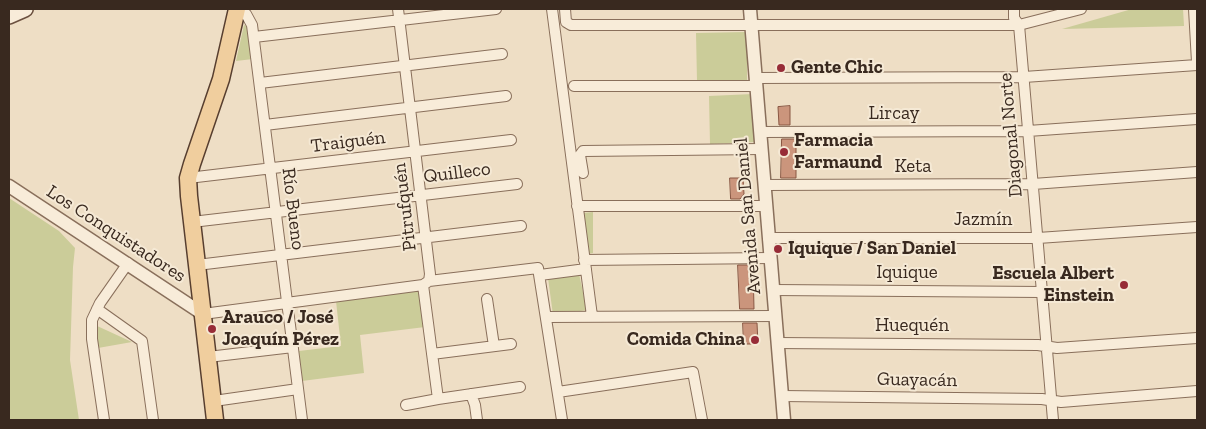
<!DOCTYPE html>
<meta charset="utf-8">
<style>
body{margin:0}
#map{position:relative;width:1206px;height:429px;overflow:hidden;background:#eedec5;font-family:"Zilla Slab",serif}
canvas{display:block}
.frame{position:absolute;inset:0;border:10px solid #39291f;pointer-events:none}
</style>
<div id="map">
<canvas width="1206" height="429"></canvas>
<div class="frame"></div>
</div>
<script>
const g = document.querySelector('canvas').getContext('2d');
g.lineJoin = 'round';
function paint(path, color) {
  g.fillStyle = color;
  g.fill(path, 'evenodd');
}
function strokePath(path, color, width, dash) {
  g.strokeStyle = color;
  g.lineWidth = width;
  g.lineCap = dash ? 'butt' : 'round';
  g.setLineDash(dash || []);
  g.stroke(path);
}
function label(font, color, halo, rows, align = 'center') {
  g.font = font + ' "Zilla Slab",serif';
  g.lineWidth = 4;
  g.setLineDash([]);
  g.textBaseline = 'middle';
  g.strokeStyle = halo;
  g.fillStyle = color;
  for (const [text, x, y, turn = 0] of rows) {
    g.save();
    g.translate(x, y);
    g.rotate((+turn || 0) * Math.PI / 180);
    g.textAlign = isNaN(turn) ? turn : align;
    if (halo) g.strokeText(text, 0, 0);
    g.fillText(text, 0, 0);
    g.restore();
  }
}
const green = new Path2D(`
 M1132 9H1183L1184 26 1062 29Z
 M244 25 249 27 253 59 236 61Z
 M747 32V81H697L696 33Z
 M753 94 755 142 710 144 709 96Z
 M9 198 59 231 75 248 73 267 70 360 79 420H9Z
 M593 212V253L587 254 583 213Z
 M579 274 587 310 553 315 548 278Z
 M420 291 425 327 360 335 364 373 302 381 299 351 341 346 336 301Z
 M95 325 132 342 98 348Z`);
const building = new Path2D(`
 M790 106V125H779L778 107Z
 M782 139H796V178H781Z
 M730 178H743L744 194 740 199H731Z
 M738 265H753L754 309H740Z
 M743 323H757L758 344H744Z`);
const minor = new Path2D(`
 M237 9 246 14 252 25 302 420
 M398 9 430 274 429 281 423 285
 M552 9 592 316
 M565 9 566 22 571 25H1019L1081 9
 M1014 9V18L1019 25 1053 420
 M1194 9 1197 62
 M254 37 496 9
 M756 78 1024 77 1197 65
 M260 83 502 54
 M574 86H756
 M265 125 506 96
 M760 132 1028 131 1197 119
 M583 173 580 155 583 151 761 149
 M188 178 511 140
 M764 185 1033 184 1197 172
 M577 206H766
 M192 222 517 184
 M768 238H1038L1197 227
 M584 260 770 258
 M197 265 521 226
 M540 275 586 269
 M429 281 538 268 562 420
 M423 285 438 399
 M773 290 1042 292
 M487 299 494 346
 M97 309 142 341 153 420
 M203 314 423 285
 M546 317 775 316
 M777 343 1038 345 1057 348 1197 338
 M432 354 511 344
 M208 357 293 347
 M558 392 693 372 702 420
 M471 394 475 405 477 420
 M782 396 1042 399 1061 402 1197 391
 M214 401 298 389
 M406 405 438 399 520 387
 M104 420 92 339V320L100 303 128 263`);
const tertiary = new Path2D(`
 M750 9 784 420
 M9 186 203 314`);
const secondary = new Path2D(`
 M9 16 25 9`);
const primary = new Path2D(`
 M215 420 189 196 188 178 192 164 221 79 237 9`);
const markers = [
 [781,68,5,"#972c37"],
 [784,152,5,"#972c37"],
 [778,249,5,"#972c37"],
 [1124,285,5,"#972c37"],
 [212,329,5,"#972c37"],
 [755,340,5,"#972c37"]
];
const poiNames = [
 ["Gente Chic",791,68],
 ["Farmacia",794,141],
 ["Farmaund",794,163],
 ["Iquique / San Daniel",788,249],
 ["Escuela Albert",1114,274,"right"],
 ["Einstein",1114,296,"right"],
 ["Arauco / José",222,318],
 ["Joaquín Pérez",222,340],
 ["Comida China",745,340,"right"]
];
const streetNames = [
 ["Lircay",894,114],
 ["Diagonal Norte",1011,135,-95],
 ["Traiguén",348,142,-7],
 ["Keta",913,167],
 ["Quilleco",457,173,-7],
 ["Pitrufquén",405,207,-97],
 ["Río Bueno",293,209,83],
 ["Avenida San Daniel",748,216,-95],
 ["Jazmín",983,220],
 ["Los Conquistadores",116,234,33],
 ["Iquique",907,273],
 ["Huequén",912,326],
 ["Guayacán",917,380,1]
];
paint(green, '#cbcc99');
paint(building, '#cb957c');
strokePath(building, '#885642', 1);
strokePath(minor, '#896f5b', 12);
strokePath(tertiary, '#896f5b', 15);
strokePath(secondary, '#6b503f', 18);
strokePath(primary, '#573e2f', 19);
strokePath(minor, '#f8ecd9', 10);
strokePath(tertiary, '#f8ecd9', 12);
strokePath(secondary, '#f8ecd9', 15);
strokePath(primary, '#f0ce9e', 16);
for (const [x, y, r, color] of markers) {
  const dot = new Path2D();
  dot.arc(x, y, r, 0, 2 * Math.PI);
  g.fillStyle = color;
  g.fill(dot);
  strokePath(dot, '#f5e9d5', 2);
}
label('bold 19px', '#39291f', '#f5e9d5', poiNames, 'left');
label('19px', '#39291f', '#f5e9d5', streetNames);
</script>
